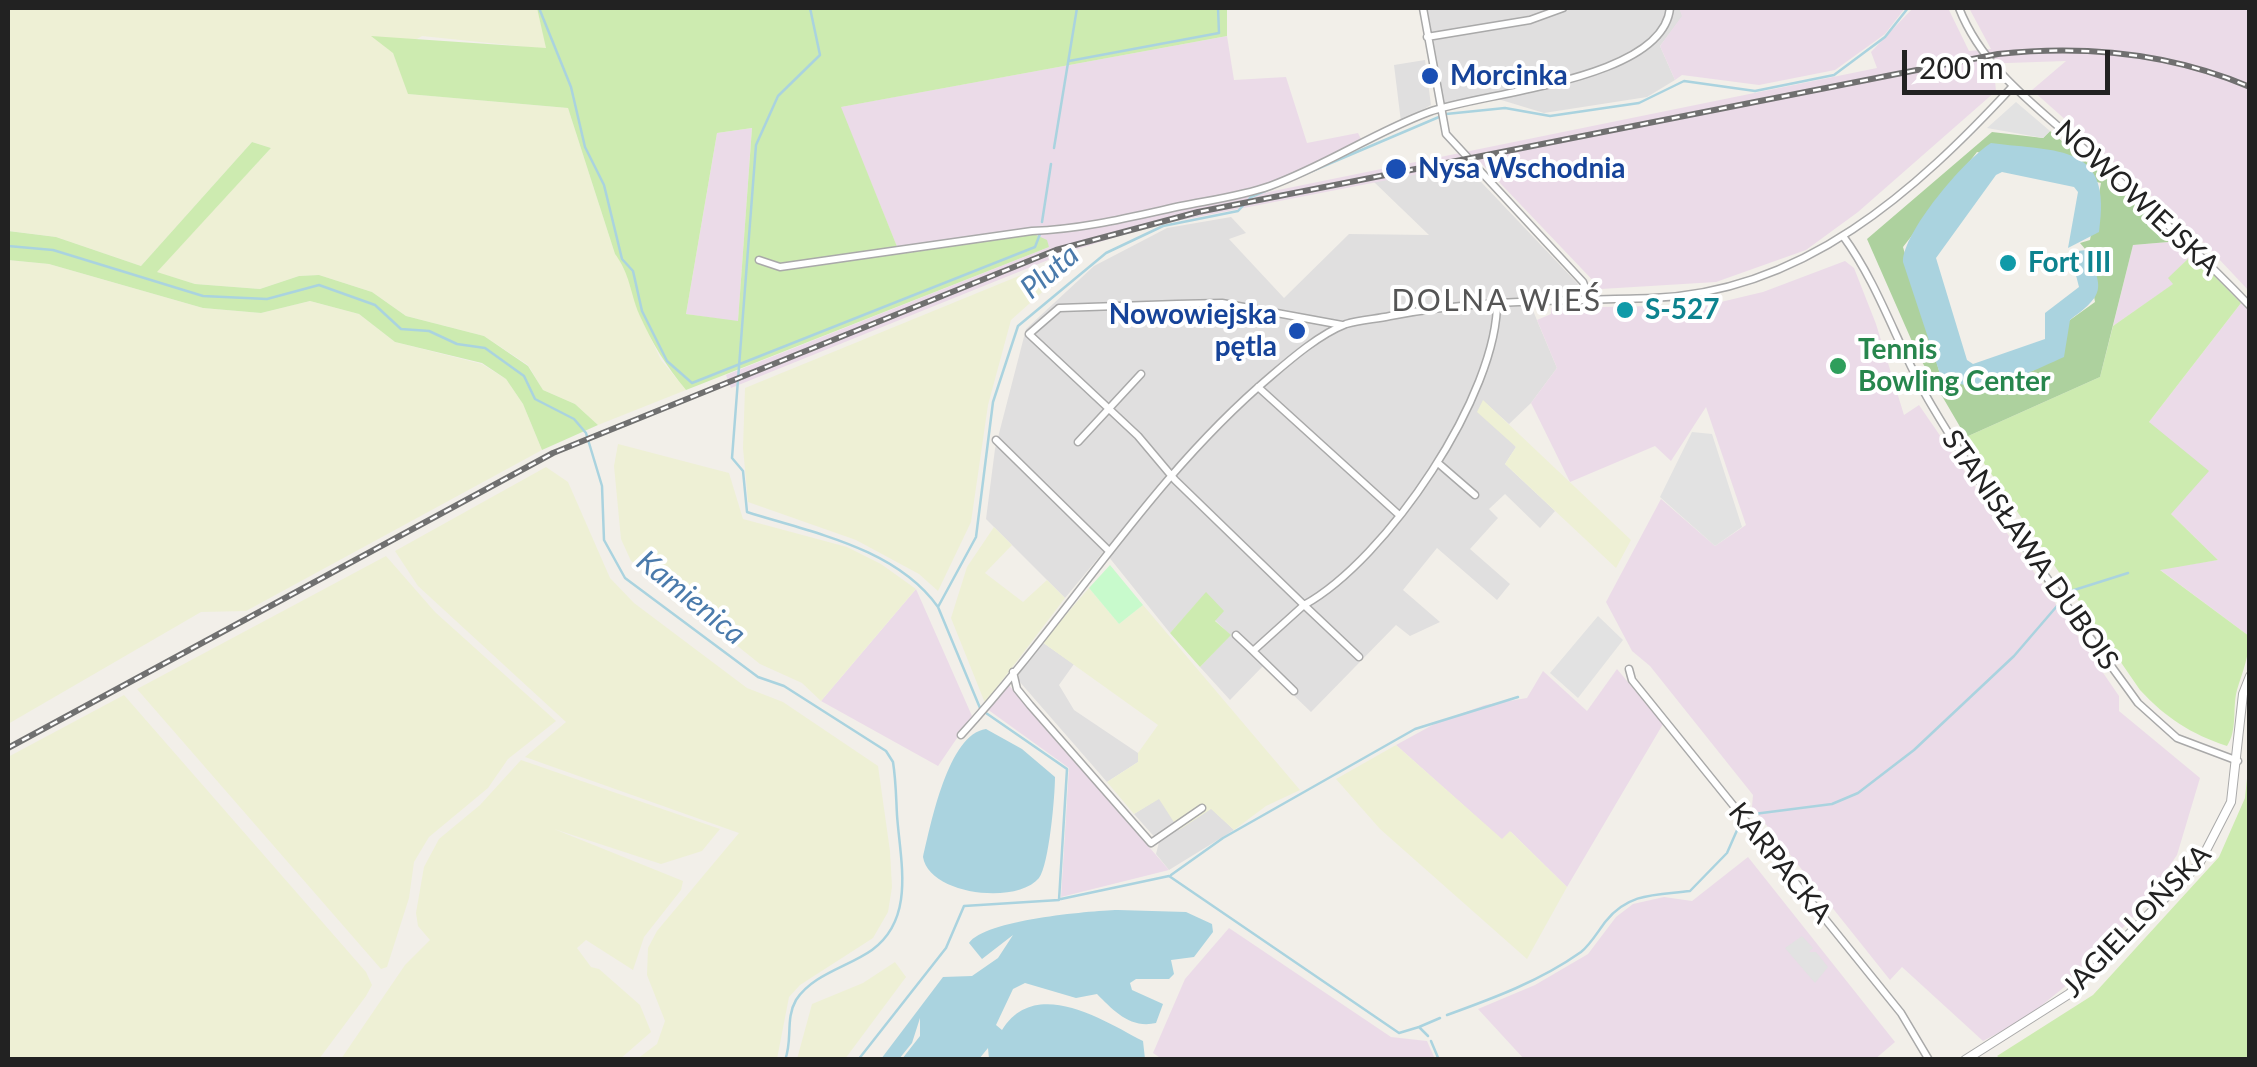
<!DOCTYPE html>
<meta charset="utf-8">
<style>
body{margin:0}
#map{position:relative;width:2257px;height:1067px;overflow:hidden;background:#f2efe9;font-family:Lato,sans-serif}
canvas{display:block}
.frame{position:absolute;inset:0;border:10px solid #222;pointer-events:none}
.scale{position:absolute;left:1902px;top:50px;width:208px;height:45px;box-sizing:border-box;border:5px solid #222;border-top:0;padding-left:12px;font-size:30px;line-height:35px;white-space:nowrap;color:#222;-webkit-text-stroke:8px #fff;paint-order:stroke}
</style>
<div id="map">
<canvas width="2257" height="1067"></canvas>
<div class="frame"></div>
<div class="scale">200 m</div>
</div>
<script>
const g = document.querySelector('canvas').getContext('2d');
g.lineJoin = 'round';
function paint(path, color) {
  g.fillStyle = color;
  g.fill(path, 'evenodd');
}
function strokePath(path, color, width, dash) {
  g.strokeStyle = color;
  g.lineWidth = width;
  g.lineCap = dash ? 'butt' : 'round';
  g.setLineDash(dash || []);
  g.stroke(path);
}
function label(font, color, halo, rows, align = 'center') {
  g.font = font + ' Lato,sans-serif';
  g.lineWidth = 8;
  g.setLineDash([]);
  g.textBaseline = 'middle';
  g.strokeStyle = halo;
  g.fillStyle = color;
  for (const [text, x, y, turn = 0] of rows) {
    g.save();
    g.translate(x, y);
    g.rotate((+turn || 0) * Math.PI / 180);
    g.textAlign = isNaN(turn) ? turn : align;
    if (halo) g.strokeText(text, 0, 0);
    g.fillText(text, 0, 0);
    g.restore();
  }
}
const residential = new Path2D(`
 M1427 8H1679L1683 16 1660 46 1675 80 1647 97 1544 113 1498 99 1445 110Z
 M1425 60 1431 105 1401 122 1394 65Z
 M1464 164 1578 284 1575 293 1526 294 1557 368 1531 403 1509 424 1483 401 1516 447 1505 464 1555 511 1540 528 1505 494 1489 509 1498 518 1470 549 1510 584 1497 600 1437 548 1403 590 1440 622 1410 636 1396 625 1311 712 1263 666 1230 700 1200 667 1230 635 1215 620 1206 593 1170 633 1104 551 1065 598 986 519 995 449 1026 329 1094 266 1167 228 1231 217 1246 233 1229 239 1284 298 1349 234 1429 235 1374 182Z
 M1042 642 1074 664 1059 685 1074 710 1138 753V762L1107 782 1019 681 1018 672Z
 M1159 798 1211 808 1234 830 1169 870 1156 854 1159 842 1134 814Z`);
const industrial = new Path2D(`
 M1679 8H1905L1885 34 1835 70 1759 85 1682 75 1675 80 1660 46 1682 16Z
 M1913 8H1948L1969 51 1991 49 1969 8H2249V291L2202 241 2032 90 2066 61 1978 64 1995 81 1996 91 1858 212 1806 250 1716 282 1601 289 1480 162 1151 226 1068 252 731 388 726 375 1049 247 1034 234 900 254 840 107 1227 36 1234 80 1286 77 1307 143 1358 133 1362 141 1244 197 1877 68 1871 52Z
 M752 128 738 322 686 314 717 133Z
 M2180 241 2193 254 2169 278 2174 284 2113 326 2133 245Z
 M1845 261 1854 268 1876 324 1904 415 1919 405 2119 696V711L2200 778 2177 855 2136 914 2068 984 2025 1019 1983 1041 1902 967 1890 980 1752 807 1753 795 1650 666 1632 651 1606 602 1661 499 1715 546 1746 525 1706 407 1671 461 1655 446 1570 482 1531 403 1557 368 1537 320 1551 314V308L1708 305 1763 292Z
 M2241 303 2250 312 2249 636 2159 569 2218 560 2171 514 2149 422Z
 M916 589 972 716 938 766 821 701Z
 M1617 669 1663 724 1567 887 1511 832 1502 840 1396 745 1438 722 1485 705 1527 698 1543 671 1587 711Z
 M1007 683 1169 870 1061 897 1069 768 987 709Z
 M1748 857 1895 1042 1874 1060 1524 1059 1478 1009 1535 985 1588 954 1616 917 1633 904 1664 897 1692 901Z
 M1229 928 1391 1037 1427 1041 1435 1059H1162L1153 1053 1185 979Z`);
const farmland = new Path2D(`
 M8 8H537L547 49 422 36 393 53 409 94 568 108 615 254 628 271 637 309 661 360 686 390 598 425 575 404 543 390 528 365 484 336 406 316 372 292 319 275 299 276 260 289 195 284 156 272 271 148 252 142 141 266 56 237 8 231Z
 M8 260 49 264 203 308 261 313 310 301 359 314 395 342 482 364 506 379 523 404 542 450 246 611 201 612 8 724Z
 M1053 262 1055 275 1049 286 1011 320 988 405 971 522 938 591 919 574 856 540 748 502 743 448 745 388Z
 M1483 400 1631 540 1616 568 1505 464 1516 447 1477 412Z
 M618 444 729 473 743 519 847 547 881 564 916 589 821 701 802 683 760 664 631 561 621 539 614 466Z
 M546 467 568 482 610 578 634 603 747 688 783 702 878 766 890 851 892 887 888 912 873 938 800 985 789 997 777 1059H637L657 1044 665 1021 647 975 648 948 657 931 739 833 525 757 566 722 418 586 395 551Z
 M994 527 1012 545 985 573 1023 602 1047 580 1065 598 985 703 951 618 967 567Z
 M386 556 435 612 556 721 508 759 488 788 429 837 414 862 409 898 387 967 381 969 137 689Z
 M1089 588 1119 624 1143 605 1300 790 1266 806 1234 830 1211 809 1179 830 1159 799 1134 814 1107 782 1138 762V753L1158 725 1042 642Z
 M124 695 366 972 372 985 366 996 319 1059H8V757Z
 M1396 745 1502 839 1510 831 1567 887 1527 959 1380 829 1336 779Z
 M521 760 720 829 702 851 661 864 554 829 683 881 681 890 644 937 633 970 586 940 577 948 591 967 599 969 640 1005 651 1032 620 1059H341L405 965 430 940 418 926 416 913 424 867 439 839 480 805Z
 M895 962 906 977 845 1059H797L812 1004 863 983Z`);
const grass = new Path2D(`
 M537 8H1227V36L841 107 900 254 1034 234 1047 240 1049 247 686 390C666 366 652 343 639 314 630 292 630 274 615 254L568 108 408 94 393 53 371 36 546 48ZM752 128 738 321 686 314 717 133Z
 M252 142 271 148 157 272 195 284 260 289 299 276 319 275 372 292 406 316 484 336 528 366 543 390 575 404 598 425 542 450 523 404 506 379 482 363 395 342 359 314 310 301 261 313 203 308 49 264 8 260V231L56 237 141 266Z
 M2193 254 2241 303 2149 422 2209 471 2171 514 2218 560 2160 570 2249 636C2249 658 2243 670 2237 690 2232 709 2238 729 2227 746 2191 734 2166 718 2140 690L1966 437 2100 377 2113 326 2173 284 2168 278Z
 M1206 592 1224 611 1215 621 1231 635 1200 667 1170 633Z
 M2249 759V1059H2001L1997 1056 2093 995 2219 857 2245 798Z`);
const forest = new Path2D(`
 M2050 131 2180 241 2133 245 2100 377 1966 437 1918 355 1867 239 1992 132 2043 138ZM1977 152 2101 183 2090 240 2080 243 2086 250 2095 302 2070 320 2033 371 1940 374 1903 247Z`);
const park = new Path2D(`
 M1110 565 1143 605 1119 624 1089 588Z`);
const parking = new Path2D(`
 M2016 102 2050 131 2043 138 1987 128Z
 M1692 432 1712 434 1742 527 1715 546 1660 497Z
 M1598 616 1623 640 1578 698 1550 673Z
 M1802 936 1813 948 1809 952H1816L1828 967 1815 983 1785 948Z`);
const water = new Path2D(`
 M1991 143C2059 152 2113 143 2099 232L2068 248 2078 192 2074 187 2002 172 1996 175 1936 258 1967 360 1973 364 2045 339V313L2079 287 2070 252 2086 250C2104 289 2105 294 2070 320L2064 357C2025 374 1977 402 1940 374L1903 262C1903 232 1964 160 1991 143Z
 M986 729 1022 749 1055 777C1055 796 1049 865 1039 878 1017 905 929 895 923 857 931 824 948 734 986 729Z
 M1118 910 1186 912 1212 924 1213 932 1194 957 1171 960 1174 974 1169 979H1136L1130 983 1132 990 1163 1004 1156 1023C1130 1029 1113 1010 1097 994L1076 998 1025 983 1013 989 996 1025 1002 1030C1035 976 1103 1020 1143 1041L1145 1059H989L988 1048 979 1059H902L920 1036V1018L912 1043 899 1059H881L943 977 972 976 998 958 1013 935 982 959 969 943C985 920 1087 911 1118 910Z`);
const stream = new Path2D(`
 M539 8 571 87 585 147 604 185 622 259 633 271 642 311 667 361 692 383 1035 247 1040 234
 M810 8 820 55 778 96 756 145 732 458 743 471 747 512C813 533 896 548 938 607
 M1069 61 1219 33 1218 8
 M1054 148 1077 8
 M1042 222 1051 164
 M8 246 53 250 203 296 267 299 319 285 375 305 401 329 429 331 457 344 485 348 524 376 535 399 574 419 586 433 602 486 604 540 625 578 758 677 784 686 886 751 893 762C896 781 896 797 897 815 900 860 916 918 872 950 848 967 813 974 796 1000 785 1019 793 1040 785 1060
 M2071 591 2128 573
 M980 708 938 607 976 537 993 402 1018 326 1106 253 1163 226 1238 211 1251 197 1446 114 1505 108 1550 116 1639 103 1684 81 1755 91 1834 75 1885 37 1908 8
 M1754 814 1832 804 1858 793 1914 750 2014 656 2057 606
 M1171 875 1223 838 1415 729 1518 697
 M1061 899 1169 876 1399 1033 1419 1027 1428 1036
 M1447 1015C1494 998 1540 981 1581 952 1591 944 1598 931 1606 921 1629 892 1658 895 1690 891L1727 853 1738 828
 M1419 1027 1440 1018
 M1431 1041 1439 1060
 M858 1060 946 948 964 906 1059 900 1067 769 986 713`);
const minor = new Path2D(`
 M1423 8 1446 134 1583 282 1589 298
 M1959 8C1984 72 2043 111 2092 156 2146 204 2199 253 2250 306
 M1427 37 1530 20 1563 8
 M1843 236C1881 288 1899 351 1932 406 1993 509 2068 606 2138 703L2177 738 2238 761
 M759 260 780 267 1032 231C1084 229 1131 217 1181 206 1211 200 1242 196 1270 186 1325 166 1375 132 1429 112 1482 92 1663 81 1670 8
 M1342 325 1222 303 1177 304 1059 308 1029 334 1138 436 1175 480 1304 605C1386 560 1499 394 1497 300
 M1258 387 1398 514
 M996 440 1109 551
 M1078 442 1141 374
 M1438 463 1475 495
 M1236 635 1253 651
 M1629 669 1632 680 1901 1013 1929 1060
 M1013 672 1017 689 1030 705 1151 843 1202 808
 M1294 691 1253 651 1304 605 1359 657
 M961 735C1068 618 1149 479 1271 376 1292 358 1320 334 1346 324 1360 320 1376 319 1390 316 1478 299 1563 301 1653 298 1803 292 1915 192 2013 86`);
const tertiary = new Path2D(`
 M1965 1060 2069 994 2199 864 2231 802 2243 694 2250 676`);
const rail = new Path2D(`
 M8 748 553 453 1056 250 1198 212 1998 54C2083 45 2170 53 2250 87`);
const markers = [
 [1430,76,10,"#1a4fb4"],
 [1396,169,12,"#1a4fb4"],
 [2008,263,10,"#0f9aa8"],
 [1625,310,10,"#0f9aa8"],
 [1297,331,10,"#1a4fb4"],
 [1838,366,10,"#2e9e5b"]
];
const transitNames = [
 ["Morcinka",1450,76],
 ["Nysa Wschodnia",1418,169],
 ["Nowowiejska",1277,315,"right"],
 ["pętla",1277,347,"right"]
];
const streetNames = [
 ["NOWOWIEJSKA",2137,198,43],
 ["STANISŁAWA DUBOIS",2030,550,55],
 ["KARPACKA",1780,863,51],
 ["JAGIELLOŃSKA",2137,921,-46]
];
const cultureNames = [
 ["Fort III",2028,263],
 ["S-527",1645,310]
];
const leisureNames = [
 ["Tennis",1858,350],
 ["Bowling Center",1858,382]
];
const waterNames = [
 ["Pluta",1050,272,-40],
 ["Kamienica",691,598,39]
];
const neighbourhoodNames = [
 ["DOLNA WIEŚ",1497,301]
];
paint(residential, '#e0dfdf');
paint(industrial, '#ebdbe8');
paint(farmland, '#eef0d5');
paint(grass, '#cdebb0');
paint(forest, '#add19e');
paint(park, '#c8facc');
paint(parking, '#e2e2e2');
paint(water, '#aad3df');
strokePath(stream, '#aad3df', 2.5);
strokePath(minor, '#a9a9a9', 9);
strokePath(tertiary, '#a9a9a9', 10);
strokePath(minor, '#fff', 6);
strokePath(tertiary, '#fff', 8);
strokePath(rail, '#707070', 6);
strokePath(rail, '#fff', 2.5, [8]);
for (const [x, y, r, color] of markers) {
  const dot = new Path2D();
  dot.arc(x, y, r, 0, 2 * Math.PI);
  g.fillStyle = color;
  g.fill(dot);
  strokePath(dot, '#fff', 4);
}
label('bold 28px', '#164399', '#fff', transitNames, 'left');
label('28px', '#222', '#fff', streetNames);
label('bold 28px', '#0d838f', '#fff', cultureNames, 'left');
label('bold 28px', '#27864d', '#fff', leisureNames, 'left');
label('italic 30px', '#4a7aab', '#fff', waterNames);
g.letterSpacing = '2.5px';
label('30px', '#555', '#fff', neighbourhoodNames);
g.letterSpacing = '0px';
</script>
